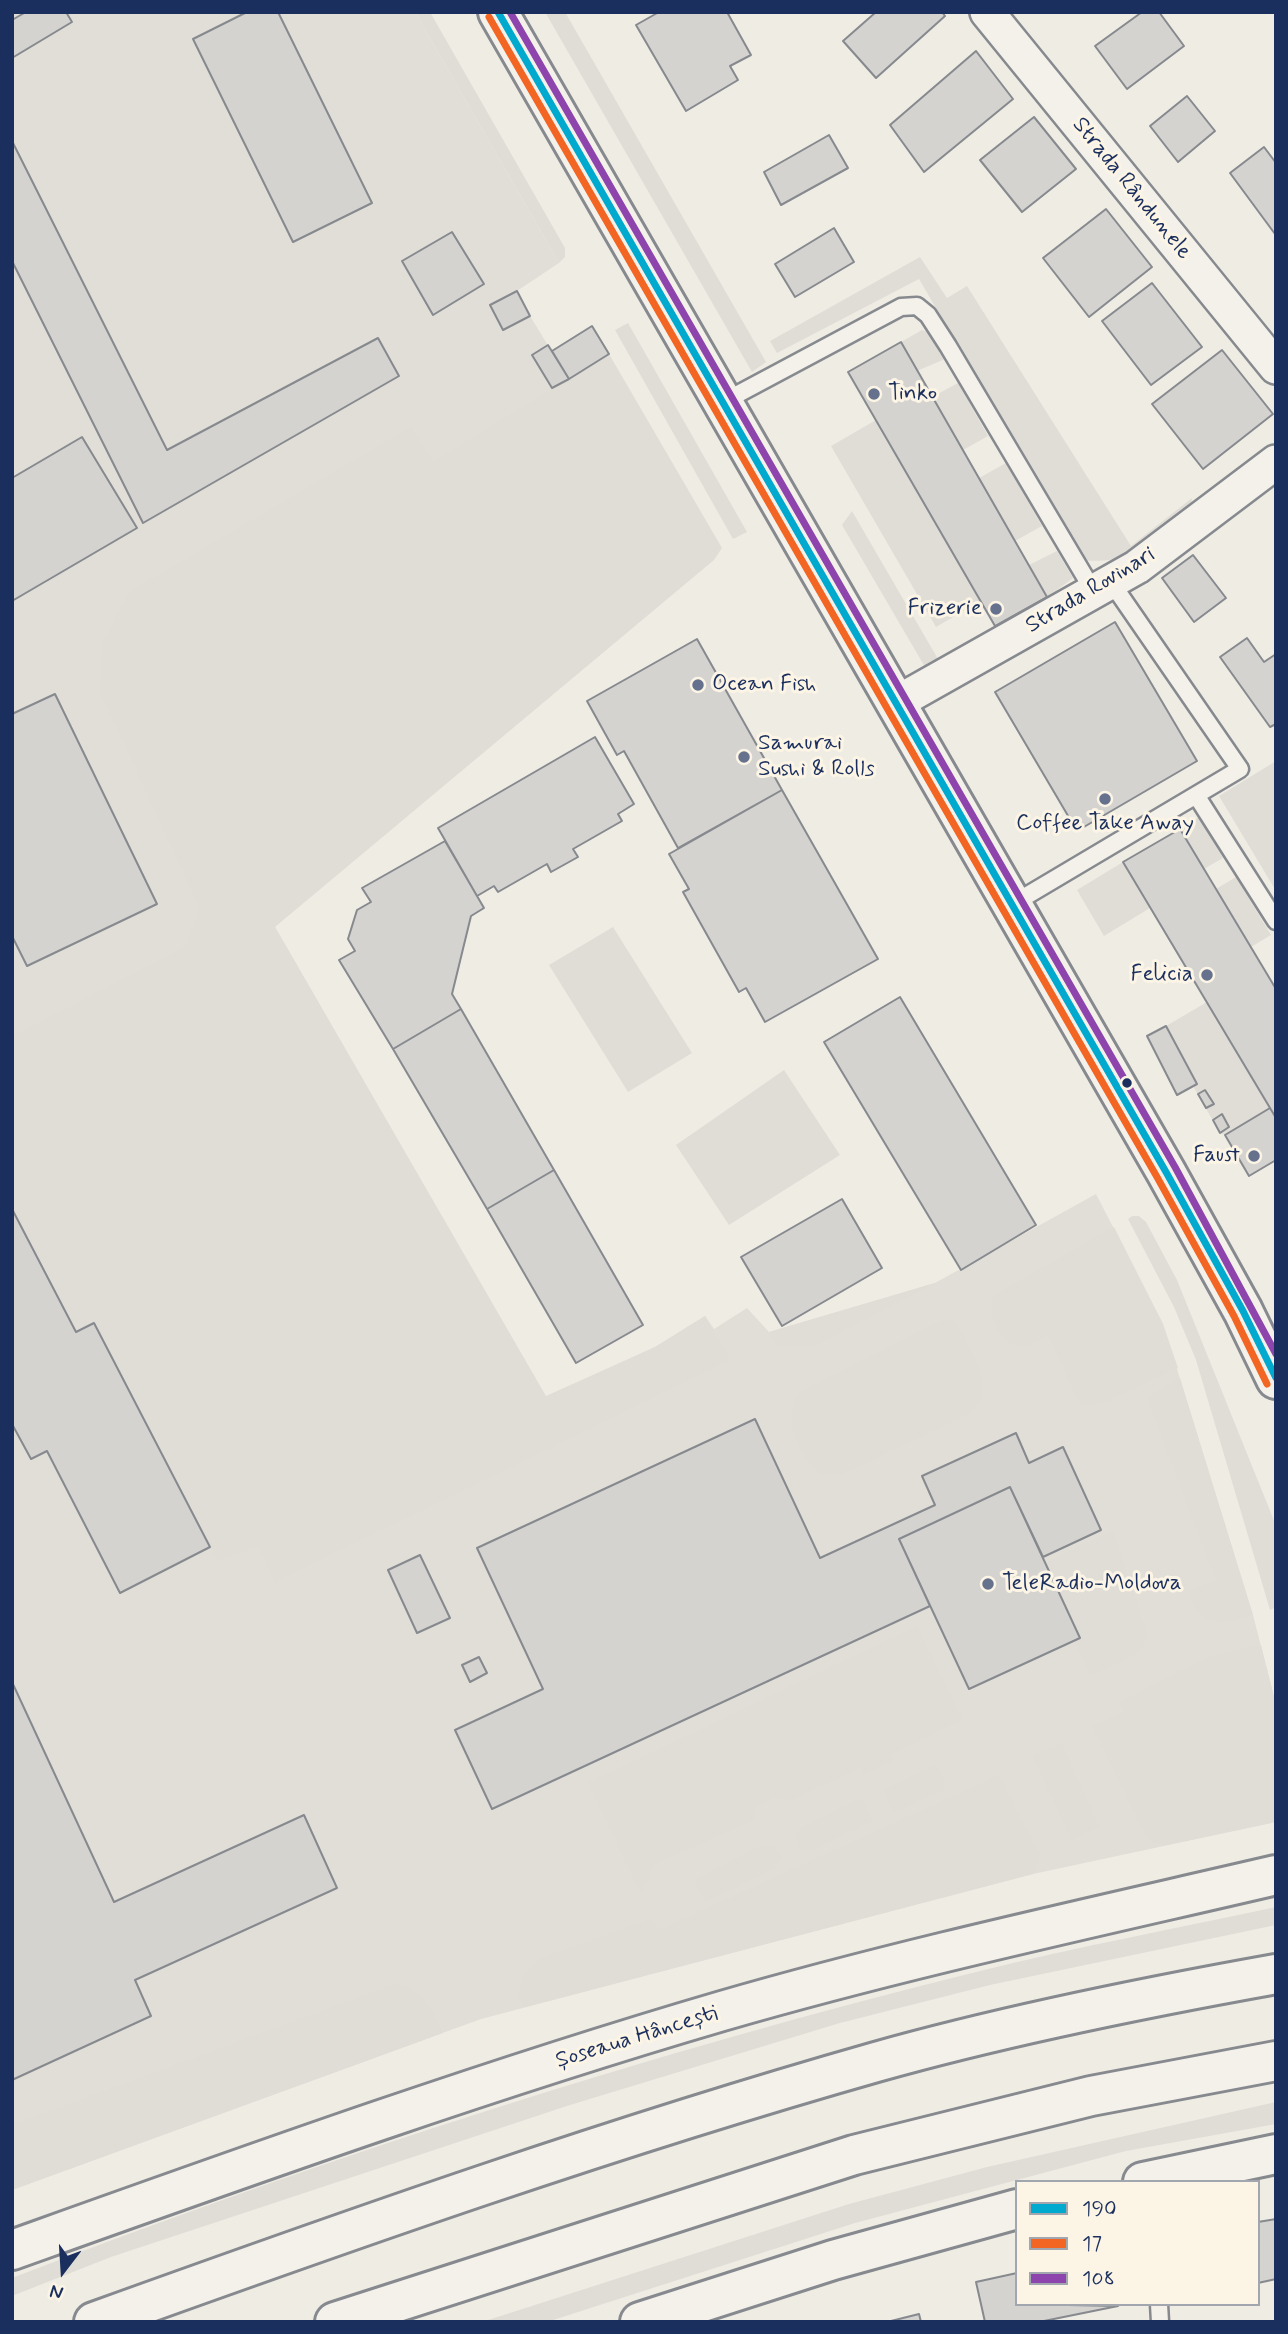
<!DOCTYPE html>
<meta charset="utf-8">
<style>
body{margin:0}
#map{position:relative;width:1288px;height:2334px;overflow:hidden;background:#efece4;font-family:Mynerve,sans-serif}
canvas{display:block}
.frame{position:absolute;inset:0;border:14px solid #1b2f5e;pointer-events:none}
.legend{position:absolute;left:1015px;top:2180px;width:245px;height:126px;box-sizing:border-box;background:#fcf5e5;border:2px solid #a2a6af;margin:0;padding:9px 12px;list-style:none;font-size:21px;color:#1b2f5e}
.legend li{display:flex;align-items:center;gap:14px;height:35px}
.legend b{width:35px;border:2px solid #a2a6af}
.north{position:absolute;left:28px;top:2236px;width:70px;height:70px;-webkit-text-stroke:5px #fcf5e5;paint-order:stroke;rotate:197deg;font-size:19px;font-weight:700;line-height:28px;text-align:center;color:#1b2f5e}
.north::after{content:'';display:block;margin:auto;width:24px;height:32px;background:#1b2f5e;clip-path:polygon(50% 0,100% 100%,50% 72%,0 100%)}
</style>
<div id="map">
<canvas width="1288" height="2334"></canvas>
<div class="frame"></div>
<ul class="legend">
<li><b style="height:9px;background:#00a9ce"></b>190</li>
<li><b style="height:9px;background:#f26522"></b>17</li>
<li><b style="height:9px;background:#8e44ad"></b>108</li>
</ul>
<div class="north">N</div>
</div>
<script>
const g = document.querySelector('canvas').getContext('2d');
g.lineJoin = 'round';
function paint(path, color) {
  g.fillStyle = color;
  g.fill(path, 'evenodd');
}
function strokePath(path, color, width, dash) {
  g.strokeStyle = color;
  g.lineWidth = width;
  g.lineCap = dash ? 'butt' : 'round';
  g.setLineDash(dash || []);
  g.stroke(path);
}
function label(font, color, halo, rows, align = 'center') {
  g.font = font + ' Mynerve,sans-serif';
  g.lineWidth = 6;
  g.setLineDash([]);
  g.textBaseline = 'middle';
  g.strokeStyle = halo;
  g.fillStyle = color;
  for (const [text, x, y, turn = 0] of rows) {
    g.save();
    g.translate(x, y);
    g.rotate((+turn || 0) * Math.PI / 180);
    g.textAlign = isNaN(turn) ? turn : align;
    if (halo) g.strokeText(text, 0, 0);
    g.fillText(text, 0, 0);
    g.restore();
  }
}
const built = new Path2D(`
 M12 12H415L559 263 517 291 530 316 568 378 599 360 275 927 546 1397 655 1347 705 1316 714 1329 747 1308 769 1332 935 1283 1096 1194 1163 1324 1253 1615 1276 1705V1822L1033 1874 481 2019 12 2190Z`);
const green = new Path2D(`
 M415 12H430L565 248V257L559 263Z
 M545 12H565L766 362 752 372Z
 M920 257 947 298 967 286 1131 546 1192 498 1191 510C1154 539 1134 566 1083 560L919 279 777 353 770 341Z
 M628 323 747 532 733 539 615 330Z
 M922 330 928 332 945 359 917 371 901 342Z
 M609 354 722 548 714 560 275 927 546 1396 655 1347 705 1316 730 1360 275 1582 258 1546 218 1561 94 1323 76 1332 12 1209V1037L186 946 200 908 100 691 102 645 129 592 411 427 433 462Z
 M958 383 988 436 963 450 932 397Z
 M876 420 981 601 936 627 831 446Z
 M1006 463 1042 526 1015 541 979 478Z
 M852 511 938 659 925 667 842 525Z
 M1057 551 1073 578 1047 597 1029 565Z
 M1276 761V891L1219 796Z
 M1199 817 1223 858 1204 869 1180 829Z
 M1123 862 1150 908 1104 936 1077 890Z
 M1236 877 1271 935 1251 947 1216 889Z
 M613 927 692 1053 628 1092 549 965Z
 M1207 1002 1270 1108 1225 1135 1220 1133 1193 1086 1197 1083 1166 1026Z
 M784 1070 840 1155 729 1225 676 1145Z
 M1132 1216H1139L1146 1222 1177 1280 1273 1518 1276 1528V1607L1270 1610 1196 1360 1174 1307 1128 1219Z
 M1114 1227 1163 1324 1178 1368 1102 1403 1086 1406 1080 1403 1048 1335C1040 1338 1030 1346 1022 1346 1001 1348 984 1309 995 1295Z
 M935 1283 817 1345H776L769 1332Z
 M944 1319 954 1320C968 1348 1000 1388 970 1413L842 1475 821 1474C798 1455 780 1416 801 1391Z
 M1180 1378 1253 1615C1221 1624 1200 1630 1189 1591L1216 1580 1147 1397Z
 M1112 1531 1148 1636 1140 1652 1092 1675 1074 1640 1080 1637 1045 1563Z
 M917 1626 962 1720 890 1755 892 1761 864 1775 860 1768 790 1801 774 1798 756 1807 752 1821 653 1865 641 1893 588 1783Z
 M1261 1645 1276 1705V1822L1167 1845 1154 1843 1145 1835 1093 1726 1124 1712 1119 1702 1216 1654Z
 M1061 1744 1099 1827 1072 1840 1033 1756Z
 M936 1764 945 1783 943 1790 894 1813 883 1790Z
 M999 1775 1040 1855 1033 1874 525 2007 518 1997 524 1974 541 1958 651 1919 659 1930Z
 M861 1798 872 1821 813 1850H801L796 1838 801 1827Z
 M763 1845 776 1847 781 1858 775 1868 705 1902 694 1880Z
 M1276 1907V1925L990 1985 840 2023 570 2105 111 2257 12 2296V2278C329 2156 655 2051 984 1970 1081 1946 1179 1928 1276 1907Z
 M394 1984C422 1985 431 2011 443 2033L12 2190V2125Z
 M1276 2102V2124L1126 2151 855 2223 547 2322H482L849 2204 987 2167Z`);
const building = new Path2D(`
 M26 12H66L72 22 12 58V20Z
 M247 12H278L372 203 293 242 193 39Z
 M659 12H727L751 55 730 66 738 80 686 111 636 25Z
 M876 12H942L945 16 876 78 843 41Z
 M1142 12H1159L1184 46 1127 89 1095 46Z
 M976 51 1013 99 924 172 890 125Z
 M1187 96 1215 131 1178 162 1150 126Z
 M1034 117 1076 169 1022 212 980 160Z
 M829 135 848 168 781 205 764 172Z
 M12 141 167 450 378 338 399 376 143 523 12 261Z
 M1264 147 1276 163 1275 234 1230 173Z
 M1106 209 1152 267 1089 317 1043 258Z
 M834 228 854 262 795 297 775 264Z
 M452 232 484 284 433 315 402 261Z
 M1152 283 1202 347 1151 385 1102 321Z
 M517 291 530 316 503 330 490 305Z
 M592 326 609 354 569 379 552 351Z
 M901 342 1047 597 995 626 848 372Z
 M548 345 569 379 552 388 532 355Z
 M1222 350 1273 414 1203 469 1152 404Z
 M82 437 137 528 12 601V478Z
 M1193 555 1226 598 1194 622 1162 578Z
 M1115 622 1197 761 1077 831 995 692Z
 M1247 638 1264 662 1276 654V724L1270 727 1220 657Z
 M697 639 782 790 678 848 624 751 617 755 587 701Z
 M55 694 157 904 27 966 12 936V714Z
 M595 737 634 804 618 814 622 821 573 849 578 857 551 872 547 864 498 892 494 886 477 896 438 828Z
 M782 790 878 959 765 1022 746 988 739 992 683 892 689 889 669 854Z
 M1180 829 1276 989V1118L1123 862Z
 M445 841 484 908 471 916 452 994 461 1009 393 1049 339 960 355 951 348 939 357 910 371 902 362 888Z
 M900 997 1036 1225 961 1270 824 1042Z
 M461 1009 554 1170 487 1209 393 1049Z
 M1166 1026 1197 1084 1177 1095 1147 1036Z
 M1205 1090 1214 1104 1206 1108 1198 1094Z
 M1270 1108 1276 1118V1160L1249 1176 1225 1135Z
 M1222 1114 1229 1127 1220 1133 1213 1120Z
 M554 1170 643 1325 576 1363 487 1209Z
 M842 1199 882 1268 782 1326 741 1257Z
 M12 1209 76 1332 94 1323 210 1547 120 1593 47 1451 31 1459 12 1424Z
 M755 1419 820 1558 935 1505 922 1476 1016 1433 1029 1463 1063 1447 1101 1530 1043 1557 1010 1487 899 1539 930 1606 492 1809 455 1730 543 1689 477 1548Z
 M1010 1487 1080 1638 969 1689 899 1539Z
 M420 1555 450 1618 417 1633 388 1570Z
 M479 1657 487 1673 470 1682 462 1665Z
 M12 1682 114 1902 304 1815 337 1888 135 1980 151 2016 12 2080Z
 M1276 2219V2279L1258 2283V2222Z
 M1017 2273V2304L1118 2306 1039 2322H985L976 2282Z
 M919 2314 921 2322H887Z`);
const lane = new Path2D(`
 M723 402 901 307 917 306 928 315 948 346 1094 592
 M1196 795 1276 921
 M1011 905 1240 769 1111 582
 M1159 2304 1160 2322`);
const street = new Path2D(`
 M987 12 1276 367
 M896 703 1137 567 1276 462`);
const primary = new Path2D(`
 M498 12 1166 1172 1243 1311 1276 1379
 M1143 2182 1276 2154
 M12 2250C247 2166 483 2081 722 2011 905 1958 1091 1918 1276 1875
 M640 2322 833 2260 1017 2209`);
const highway = new Path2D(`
 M94 2322C352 2229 612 2137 876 2062 1007 2025 1142 1998 1276 1974
 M335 2322 854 2155 1091 2096 1276 2061`);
const bus1 = new Path2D(`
 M498 12 1166 1172 1243 1311 1276 1378`);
const bus2 = new Path2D(`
 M489 17 1157 1177 1234 1316 1267 1384`);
const bus3 = new Path2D(`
 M510 12 1175 1167 1276 1354`);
const markers = [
 [874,394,7,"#65718d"],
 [996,609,7,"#65718d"],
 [698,685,7,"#65718d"],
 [744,757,7,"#65718d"],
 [1105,799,7,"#65718d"],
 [1207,975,7,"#65718d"],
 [1127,1083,6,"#1b2f5e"],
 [1254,1156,7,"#65718d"],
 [988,1584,7,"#65718d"]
];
const streetNames = [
 ["Strada Rândunele",1131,189,51],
 ["Strada Rovinari",1091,591,-31],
 ["Șoseaua Hâncești",637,2038,-17]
];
const poiNames = [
 ["Tinko",888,394],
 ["Frizerie",982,609,"right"],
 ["Ocean Fish",712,685],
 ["Samurai",758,744],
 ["Sushi & Rolls",758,770],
 ["Coffee Take Away",1105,824,"center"],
 ["Felicia",1193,975,"right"],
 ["Faust",1240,1156,"right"],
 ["TeleRadio-Moldova",1002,1584]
];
paint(built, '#e0ded7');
paint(green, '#e0ddd7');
paint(building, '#d5d3d0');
strokePath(building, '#86898e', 2);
strokePath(lane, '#86898e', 21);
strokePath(street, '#86898e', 38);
strokePath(primary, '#86898e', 44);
strokePath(highway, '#86898e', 44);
strokePath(lane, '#f4f1eb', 16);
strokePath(street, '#f4f1eb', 33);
strokePath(primary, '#f4f1eb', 38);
strokePath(highway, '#f4f1eb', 38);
strokePath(bus1, '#00a9ce', 7);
strokePath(bus2, '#f26522', 7);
strokePath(bus3, '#8e44ad', 7);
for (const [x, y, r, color] of markers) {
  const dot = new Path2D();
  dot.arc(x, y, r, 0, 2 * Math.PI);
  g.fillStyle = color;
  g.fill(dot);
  strokePath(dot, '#fcf5e5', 2.5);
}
label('23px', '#1b2f5e', '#fcf5e5', streetNames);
label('23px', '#1b2f5e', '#fcf5e5', poiNames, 'left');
</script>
